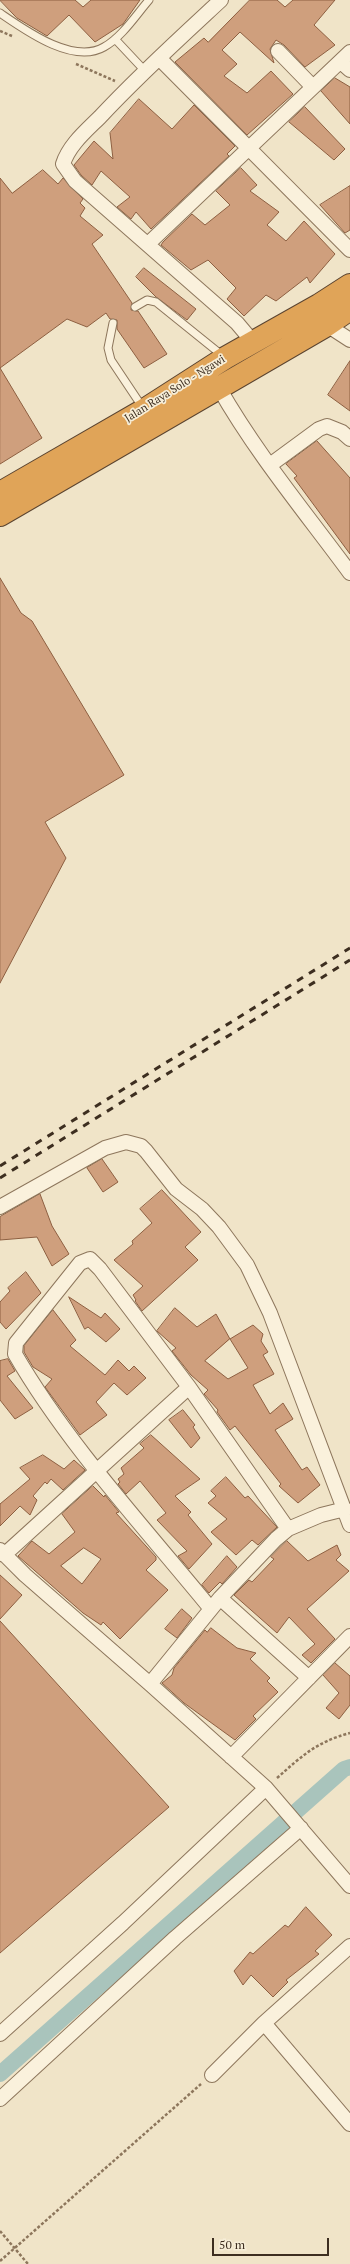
<!DOCTYPE html>
<style>
body{margin:0}
#map{position:relative;width:350px;height:2264px;overflow:hidden;background:#f0e4c8;font-family:"PT Serif",serif}
canvas{display:block}
.scale{position:absolute;left:212px;top:2238px;width:117px;height:18px;box-sizing:border-box;border:2px solid #3d2e20;border-top:0;padding-left:5px;font-size:12px;line-height:14px;white-space:nowrap;color:#3d2e20;-webkit-text-stroke:3px #f7eed8;paint-order:stroke}
</style>
<div id="map">
<canvas width="350" height="2264"></canvas>
<div class="scale">50 m</div>
</div>
<script>
const g = document.querySelector('canvas').getContext('2d');
g.lineJoin = 'round';
function strokePath(path, color, width, dash) {
  g.strokeStyle = color;
  g.lineWidth = width;
  g.lineCap = dash ? 'butt' : 'round';
  g.setLineDash(dash || []);
  g.stroke(path);
}
function paint(path, color) {
  g.fillStyle = color;
  g.fill(path, 'evenodd');
}
function label(font, color, halo, rows, align = 'center') {
  g.font = font + ' "PT Serif",serif';
  g.lineWidth = 3.5;
  g.setLineDash([]);
  g.textBaseline = 'middle';
  g.strokeStyle = halo;
  g.fillStyle = color;
  for (const [text, x, y, turn = 0] of rows) {
    g.save();
    g.translate(x, y);
    g.rotate((+turn || 0) * Math.PI / 180);
    g.textAlign = isNaN(turn) ? turn : align;
    if (halo) g.strokeText(text, 0, 0);
    g.fillText(text, 0, 0);
    g.restore();
  }
}
const canal = new Path2D(`
 M0 2074 344 1769 350 1767`);
const building = new Path2D(`
 M0 0H75L83 7 91 0H140L123 24 95 42 69 15 47 36 17 18Z
 M250 0H277L285 7 293 0H335L314 25 335 45 305 67 284 45 276 40 270 49 274 63 240 32 222 50 237 64 224 76 247 93 271 71 293 94 247 135 175 62 204 38 208 42Z
 M335 78 350 87V124L321 91Z
 M139 99 172 129 194 105 235 146 227 154 229 156 151 229 136 212 131 219 117 207 130 197 101 171 92 185 81 175 74 165 94 141 113 159 110 133Z
 M305 107 345 149 334 160 289 122Z
 M241 168 257 185 250 191 279 212 267 225 286 241 304 221 335 254 310 283 307 277 276 301 266 295 244 316 227 299 236 288 208 260 191 270 161 245 163 242 192 214 205 225 230 205 216 191Z
 M43 170 58 184 63 178 83 199 80 203 85 208 80 216 103 235 92 244 132 303 131 310 138 311 167 354 144 368 117 329V320L110 319 106 313 87 327 67 319 0 368V178L12 193Z
 M350 186V230L345 233 320 205Z
 M144 268 196 309 187 320 156 297 136 277Z
 M350 361V411L328 395Z
 M0 368 42 438 0 464Z
 M317 441 350 478V554L294 478 297 476 286 464Z
 M0 578 21 613 32 621 124 775 45 822 66 858 0 983Z
 M102 1159 118 1182 103 1192 87 1168Z
 M162 1190 201 1232 185 1247 198 1260 142 1311 135 1301 136 1300 133 1295 143 1286 114 1260 133 1244 132 1241 152 1223 140 1209Z
 M40 1194 52 1226 69 1254 52 1266 37 1237 0 1240V1217Z
 M26 1272 41 1293 6 1329 0 1322V1302L10 1291 8 1288Z
 M69 1297 101 1318 105 1313 120 1329 106 1342 88 1327 85 1329Z
 M175 1308 197 1327 216 1314 230 1339 253 1325 263 1334 261 1341 268 1352 263 1355 274 1374 253 1385 270 1414 283 1403 293 1419 275 1430 302 1470 307 1467 320 1485 298 1503 279 1486 281 1484 235 1426 230 1430 217 1412 218 1410 204 1394 208 1390 191 1375 172 1351 176 1348 157 1331ZM230 1339 248 1368 228 1379 205 1361Z
 M53 1310 76 1340 70 1346 105 1375 118 1360 129 1371 134 1366 146 1378 127 1395 114 1383 96 1402 107 1415 80 1435 45 1387 52 1379 33 1367 24 1352V1346Z
 M8 1359 15 1371 7 1376 33 1408 15 1419 0 1400V1361Z
 M183 1410 195 1425 193 1427 200 1438 191 1448 169 1420Z
 M151 1435 200 1479 175 1496 191 1512 188 1515 212 1544 189 1569 178 1556 187 1551 157 1520 166 1513 140 1481 126 1494 118 1484 120 1482 118 1479 124 1474 121 1468 144 1448 140 1444Z
 M43 1455 64 1469 74 1460 85 1470 63 1490 51 1479 47 1484 45 1482 33 1496 37 1500 30 1515 20 1506 0 1526V1504L30 1479 20 1468Z
 M226 1477 245 1498 248 1496 277 1527 258 1545 252 1540 236 1555 211 1532 227 1519 208 1503 216 1496 211 1491Z
 M93 1486 104 1497 105 1495 119 1512 116 1513 156 1557V1560L146 1570 168 1590 120 1639 103 1622 101 1625 83 1613 18 1556 32 1541 49 1554 75 1532 62 1514ZM84 1548 101 1559 82 1584 61 1566Z
 M287 1541 308 1561 337 1545 341 1555 336 1560 349 1571 307 1609 335 1639 311 1663 302 1655 315 1644 289 1617 277 1633 234 1595 249 1580 252 1582 274 1559 271 1557Z
 M227 1556 237 1567 222 1584 220 1582 209 1593 202 1585Z
 M0 1575 22 1595 0 1619Z
 M182 1609 192 1618 177 1638 165 1629Z
 M0 1621 169 1807 0 1953Z
 M211 1628 237 1648 256 1653 250 1659 270 1678 267 1681 278 1692 253 1716 256 1719 235 1740 184 1703 162 1683 172 1675 174 1668 205 1630 207 1632Z
 M335 1663 350 1676V1705L339 1719 326 1708 339 1693 323 1675Z
 M306 1907 332 1935 315 1951 319 1954 286 1980 288 1982 273 1997 251 1975 243 1985 234 1971 250 1952 253 1954 285 1925 288 1927Z`);
const path = new Path2D(`
 M0 31 12 36
 M76 64 115 81
 M277 1778C302 1756 316 1742 350 1733
 M0 2231 28 2264
 M0 2261 201 2084`);
const lane = new Path2D(`
 M0 13C25 30 73 65 104 47 122 37 136 15 149 0
 M115 39 145 71
 M135 307 147 300 156 302 223 356
 M113 323 108 348 111 360 143 408`);
const street = new Path2D(`
 M221 0C180 38 138 76 100 117 86 131 69 145 63 164L75 181 237 323 253 342
 M278 51 312 86
 M159 58 350 250
 M341 62 350 70
 M149 243 350 52
 M327 325 350 340
 M219 388C256 453 305 512 350 573
 M270 465 319 429 327 426 342 432 350 439
 M0 1207 105 1148 126 1142 141 1146 146 1151 176 1189 202 1209 219 1227 247 1265 270 1313 350 1525
 M0 1550 25 1575 150 1684 266 1788 350 1886
 M4 1555 189 1387
 M220 1598 309 1678
 M211 1609C145 1528 67 1444 15 1354L16 1343 80 1263 90 1259 100 1269 189 1387 288 1529
 M150 1684 220 1598 276 1539 288 1529 321 1515 345 1509
 M231 1757 350 1636
 M264 2023 350 2124
 M0 2034 123 1923 266 1788
 M212 2075 264 2023 350 1946
 M0 2099 175 1938 301 1828`);
const highway = new Path2D(`
 M0 493 144 410 225 358 319 305 350 285
 M0 515 327 325 350 309`);
const rail = new Path2D(`
 M0 1166 350 948
 M0 1178 350 960`);
const streetNames = [
 ["Jalan Raya Solo - Ngawi",175,389,-32]
];
strokePath(canal, '#a9c4bc', 16);
paint(building, '#cf9f7d');
strokePath(building, '#8d5f41', 1);
strokePath(lane, '#8d765c', 9);
strokePath(street, '#8d765c', 16);
strokePath(highway, '#5b4430', 24);
strokePath(path, '#8d765c', 2.5, [3, 2]);
strokePath(lane, '#faf1dc', 7);
strokePath(street, '#faf1dc', 14);
strokePath(highway, '#e0a458', 22);
strokePath(rail, '#3d2e20', 3, [7, 7]);
label('11px', '#3d2e20', '#f7eed8', streetNames);
</script>
